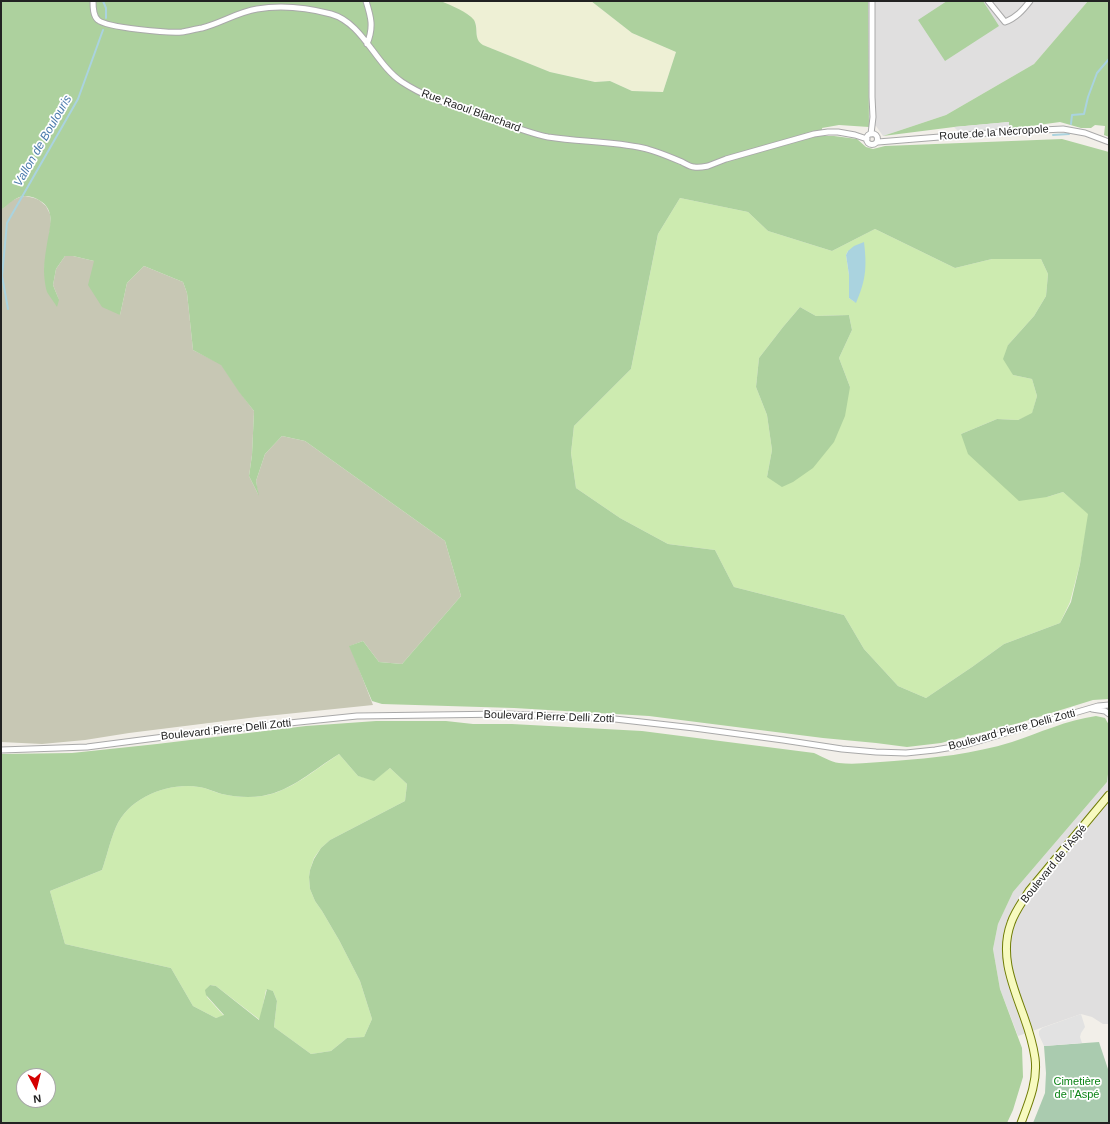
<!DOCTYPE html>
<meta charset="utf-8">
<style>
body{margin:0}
#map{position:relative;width:1110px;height:1124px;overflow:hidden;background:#f2efe9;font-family:Helvetica,sans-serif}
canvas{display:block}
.frame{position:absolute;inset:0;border:2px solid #222;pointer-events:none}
.north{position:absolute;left:16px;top:1068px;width:40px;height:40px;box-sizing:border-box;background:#fff;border:1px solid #a7a7a7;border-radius:50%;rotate:173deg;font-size:11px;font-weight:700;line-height:16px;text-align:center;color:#222}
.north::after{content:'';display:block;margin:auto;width:14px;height:18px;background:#d40000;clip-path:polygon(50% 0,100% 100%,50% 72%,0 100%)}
</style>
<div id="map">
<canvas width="1110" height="1124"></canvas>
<div class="frame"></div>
<div class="north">N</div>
</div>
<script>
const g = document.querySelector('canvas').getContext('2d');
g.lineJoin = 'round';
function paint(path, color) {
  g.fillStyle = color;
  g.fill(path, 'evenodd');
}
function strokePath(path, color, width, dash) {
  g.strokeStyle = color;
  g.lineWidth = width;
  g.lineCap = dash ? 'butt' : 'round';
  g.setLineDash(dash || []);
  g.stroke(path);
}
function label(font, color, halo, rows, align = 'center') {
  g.font = font + ' Helvetica,sans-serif';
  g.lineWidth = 3.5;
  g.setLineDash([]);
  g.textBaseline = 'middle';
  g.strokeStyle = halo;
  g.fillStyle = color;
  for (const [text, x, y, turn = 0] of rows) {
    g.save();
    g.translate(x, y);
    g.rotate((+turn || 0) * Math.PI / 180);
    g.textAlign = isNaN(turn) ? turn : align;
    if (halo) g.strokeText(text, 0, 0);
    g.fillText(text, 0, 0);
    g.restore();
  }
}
const residential = new Path2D(`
 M868 1H1088L1034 64 946 115 883 136 876 126 869 127Z
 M1108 774H1109V1024H1103L1092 1017 1081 1014 1018 1036 1000 989 993 949 998 924 1013 892 1107 782Z`);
const construction = new Path2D(`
 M25 196 34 198 39 200 46 206 50 214 51 224 44 270 59 300 53 285 56 269 65 256H73L94 261 120 315 127 283 144 266 183 282 187 293 193 350 221 364 239 391 254 411 252 455 249 476 258 494 256 481 265 454 282 436 305 441 445 541 461 596 402 664 379 662 363 641 350 646 373 705 257 717 129 733 85 740 42 744 1 742V210L11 201 20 197Z`);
const farmland = new Path2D(`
 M441 1H591L632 33 676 52 663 92 632 91 610 81 595 82 550 72 483 45 479 43 477 38 476 24 469 15Z`);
const grass = new Path2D(`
 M680 198 748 212 768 231 832 251 875 229 955 268 992 259H1041L1048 274 1046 296 1034 316 1008 345 1013 375 1032 379 1037 396 1032 414 1018 420 997 419 961 434 1047 497 1063 492 1089 514 1080 564 1070 602 1060 623 1004 644 972 667 926 698 898 686 864 649 844 615 734 587 715 550 668 544 620 518 576 488 571 453 574 426 631 369 658 234ZM848 251 856 302H855L849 298V275L846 255ZM800 307 816 316 849 315 852 330 839 358 850 387 767 477 772 450 767 415 756 387 759 358 783 327Z
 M339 754 358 776 374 780 390 768 407 784 405 801 330 840 321 848 314 858 310 870 309 877 310 889 315 901 322 911 339 940 360 981 372 1019 364 1037 347 1038 331 1051 311 1054 274 1027 277 1001 273 991 266 990 260 1020 216 986 210 985 206 990 207 997 224 1016 216 1018 193 1006 171 968 65 944 50 891 102 870C107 856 110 841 116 827 129 797 169 782 199 787 207 788 214 792 222 794 235 797 249 798 262 796 290 792 316 769 339 754Z`);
const forest = new Path2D(`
 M1 1H441C450 5 468 12 474 20 479 29 473 39 483 45L550 72 595 82 610 81 632 91 663 92 676 52 632 33 591 1H868L869 127 839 125 822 128 823 136H834L857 139 866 147 873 149 885 146 1062 139 1109 152V699L1093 700 1019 723 941 743 907 747 876 743 823 738 649 716 514 708 382 704 372 701 349 646 363 641 379 662 402 664 461 596 445 541 305 441 282 436 265 454 256 481 259 496 249 476 252 455 254 411 239 392 221 365 193 350 187 293 183 282 144 266 127 283 120 315 102 307 88 285 94 261 73 256H65L56 269 53 285 59 300 57 307C54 302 50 297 47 292 45 286 44 276 44 270 44 261 47 243 49 233 52 219 52 206 37 199 20 191 13 201 1 210ZM680 198 748 212 768 231 832 251 875 229 955 268 992 259H1041L1048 274 1046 296 1034 316 1008 345 1003 359 1013 375 1032 379 1037 396 1032 413 1018 420 997 419 961 434 968 454 1019 501 1047 497 1063 492 1088 514 1080 564 1071 602 1060 623 1004 644 972 667 926 698 898 686 864 649 844 615 734 587 715 550 668 544 620 518 576 488 571 453 574 426 631 369 658 234Z
 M947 1H983L999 26 945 61 918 20Z
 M1088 1H1109V137L1104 135 1105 126 1095 125 1091 128H1081L1060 122 1009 129V122L954 127 883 136 946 115 1034 64Z
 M800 307 816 316 849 315 852 330 839 358 850 387 845 416 834 442 813 468 793 482 782 487 767 477 772 450 767 415 756 387 759 358 783 327Z
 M1096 716 1105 718 1109 725V766L1107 782 1013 892 998 924 993 949 1000 989 1022 1048 1023 1077 1013 1110 1007 1123H1V754L72 753 157 744 306 726 376 721H446L473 724H512L642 731 814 753C821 756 831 762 839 763 856 765 877 762 894 761 934 758 973 754 1012 742 1039 733 1067 720 1096 716ZM339 754 358 776 374 781 390 768 407 784 405 801 330 840 321 848 314 859 310 870 309 877 310 889 315 901 322 911 339 940 360 981 372 1019 364 1037 347 1038 331 1051 311 1054 274 1027 277 1001 273 991 267 989 259 1020 216 986 210 985 205 990 206 995 224 1015 216 1018 193 1006 171 968 65 944 50 891 102 870C107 856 110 841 116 827 129 797 169 782 199 787 207 788 215 792 222 794 235 797 249 798 262 796 292 791 314 769 339 754ZM24 1076H48V1100H24Z`);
const cemetery = new Path2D(`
 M1099 1042 1109 1072V1123H1033L1045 1093 1046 1073 1044 1046Z`);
const parking = new Path2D(`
 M1009 122V129L959 132 954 127Z
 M1081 1014 1085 1027 1081 1033 1080 1037 1082 1043 1044 1046 1039 1035V1031L1042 1028Z`);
const water = new Path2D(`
 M864 242C867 267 866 280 856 303L849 298V275L846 255 848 251 854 246Z`);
const stream = new Path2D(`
 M103 1 106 8V18
 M1071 124 1072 115 1084 114 1088 97 1097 73 1109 59
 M1053 135 1069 134
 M8 309 2 276 7 223 78 99 103 30`);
const minor = new Path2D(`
 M93 1C93 7 93 16 98 20 107 28 169 33 182 32 188 31 196 29 202 28 221 23 238 12 257 9 281 5 308 8 331 14 363 23 375 64 402 82 431 101 458 106 490 118 509 125 528 133 548 137 580 142 612 141 643 148 656 151 670 157 682 162 686 164 690 167 694 167 699 168 703 167 708 166L726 159 814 134 828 132H838L855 135 867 139
 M366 1C371 17 374 27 367 44
 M988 1 1005 22C1016 18 1023 10 1030 1
 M866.5 139a5.5 5.5 0 1 1 11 0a5.5 5.5 0 1 1-11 0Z
 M871 134 873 117 872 97V1
 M878 142 1001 132 1063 129 1085 133 1109 142
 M1092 709 1105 711 1109 714
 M1 750 87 747 187 734 299 722 357 716 508 714 615 719 694 728 783 740 842 749 876 752 906 753 935 750 965 745 1098 706 1109 705`);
const secondary = new Path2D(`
 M1021 1123C1029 1102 1038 1081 1035 1058 1033 1044 1029 1031 1024 1017 1013 986 999 955 1011 923 1015 911 1023 901 1029 891L1109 795`);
const streetNames = [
 ["Rue Raoul Blanchard",471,111,20],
 ["Route de la Nécropole",994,133,-4],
 ["Boulevard Pierre Delli Zotti",549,717,2],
 ["Boulevard Pierre Delli Zotti",226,730,-6],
 ["Boulevard Pierre Delli Zotti",1012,730,-15],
 ["Boulevard de l'Aspé",1054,864,-51]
];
const parkNames = [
 ["Cimetière",1077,1082],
 ["de l'Aspé",1077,1095]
];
const waterNames = [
 ["Vallon de Boulouris",43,141,-60]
];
paint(residential, '#e0dfdf');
paint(construction, '#c7c7b4');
paint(farmland, '#eef0d5');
paint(grass, '#cdebb0');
paint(forest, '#add19e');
paint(cemetery, '#aacbaf');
paint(parking, '#e2e2e2');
paint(water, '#aad3df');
strokePath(stream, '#aad3df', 2);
strokePath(minor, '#a9a9a9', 7);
strokePath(secondary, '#707d05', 9);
strokePath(minor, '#fff', 5);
strokePath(secondary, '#f7fabf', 7);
label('11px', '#222', '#fff', streetNames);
label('11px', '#0c8416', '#fff', parkNames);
label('italic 12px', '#4a7aab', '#fff', waterNames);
</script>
